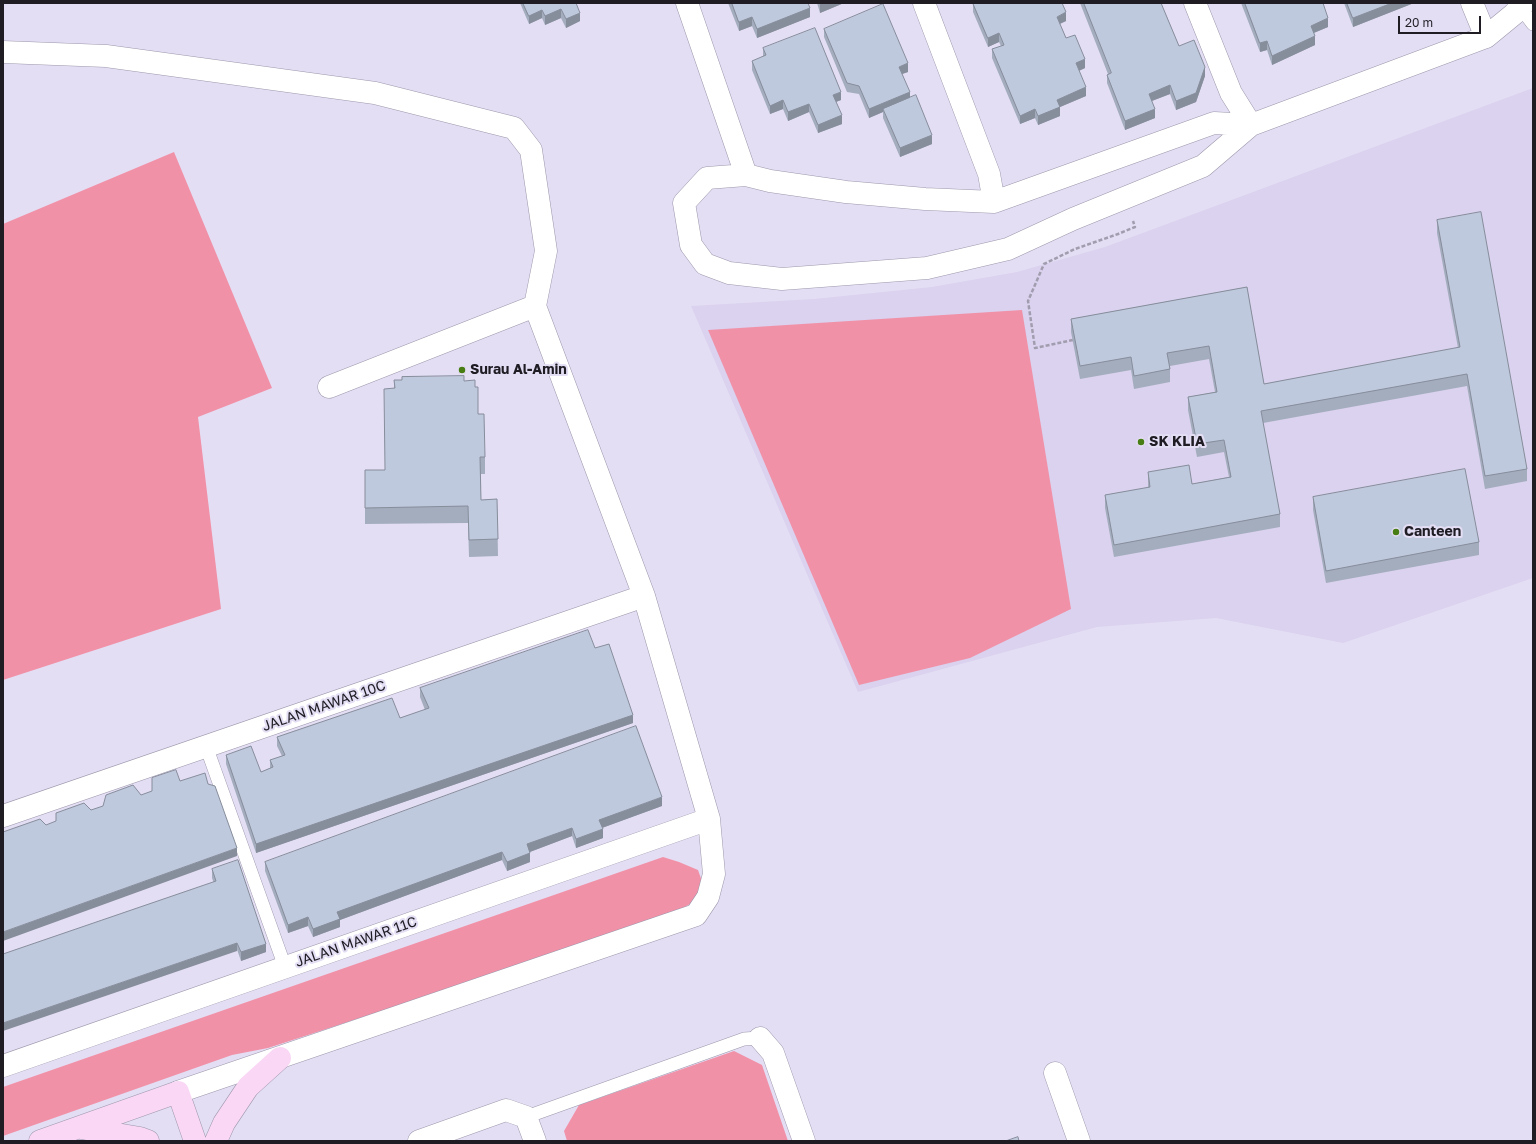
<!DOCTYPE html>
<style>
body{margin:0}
#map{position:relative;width:1536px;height:1144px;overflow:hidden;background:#e4def4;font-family:"Golos Text",sans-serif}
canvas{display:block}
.frame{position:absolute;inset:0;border:4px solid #1f1c24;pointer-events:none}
.scale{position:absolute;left:1398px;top:16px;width:83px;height:18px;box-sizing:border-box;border:2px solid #1f1c24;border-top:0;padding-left:5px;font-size:12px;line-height:14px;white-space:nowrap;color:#1f1c24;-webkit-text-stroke:3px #e4def4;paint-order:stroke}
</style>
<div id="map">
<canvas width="1536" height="1144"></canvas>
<div class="frame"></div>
<div class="scale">20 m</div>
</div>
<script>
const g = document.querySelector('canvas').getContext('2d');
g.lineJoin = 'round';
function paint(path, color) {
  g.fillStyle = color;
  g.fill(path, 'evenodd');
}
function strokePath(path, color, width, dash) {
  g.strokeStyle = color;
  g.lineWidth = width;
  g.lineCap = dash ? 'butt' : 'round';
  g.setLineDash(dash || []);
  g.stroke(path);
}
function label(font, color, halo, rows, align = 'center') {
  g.font = font + ' "Golos Text",sans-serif';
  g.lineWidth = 4;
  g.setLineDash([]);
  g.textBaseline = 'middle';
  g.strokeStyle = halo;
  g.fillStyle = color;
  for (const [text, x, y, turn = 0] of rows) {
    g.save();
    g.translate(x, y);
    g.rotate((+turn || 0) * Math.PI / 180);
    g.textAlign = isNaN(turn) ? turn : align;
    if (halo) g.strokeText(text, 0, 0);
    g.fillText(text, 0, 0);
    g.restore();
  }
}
const built = new Path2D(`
 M1533 88V578L1343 643 1216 618 1097 627 858 692 691 306 814 299 932 287 1017 272 1105 247Z`);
const green = new Path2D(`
 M174 152 272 388 198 417 221 609 3 680V224Z
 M1022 310 1071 609 970 658 859 685 708 330Z
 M663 857 679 862 698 870 703 884 697 900 676 912 612 936 268 1048 232 1055 3 1136V1087Z
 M734 1051 762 1065 788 1141H567L564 1131 579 1105Z`);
const path = new Path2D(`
 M1073 340 1035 348 1028 301 1044 264 1075 249 1118 234 1135 227 1133 221`);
const lane = new Path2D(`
 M1520 7 1533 24
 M206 746 285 967
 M526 1117 744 1039 760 1038`);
const street = new Path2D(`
 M687 3 746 175
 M924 3 989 174 994 202
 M1195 3 1231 93 1251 125
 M1472 3 1486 37
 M3 52 106 56 375 93 514 128 531 150 546 251 535 306
 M1251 125 1214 123 994 202 925 199 846 192 770 181 746 175 707 178 684 203 691 245 705 264 729 273 782 279 927 268 1008 249 1073 219 1203 166 1251 125 1486 37 1514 14 1524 3
 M3 816 644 596
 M760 1038 773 1053 804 1141
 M3 1066 709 819
 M1055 1073 1079 1141
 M178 1092 696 915 708 897 714 874 709 819 644 596 535 306 329 387
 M419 1141 506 1110 526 1117 535 1141`);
const secondary = new Path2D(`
 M81 1128 140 1138 148 1141
 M40 1141 178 1092 195 1141
 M216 1141 224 1123 248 1087 280 1058`);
const wall = new Path2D(`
 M520 3H576L580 21 566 28 561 18 545 25 542 18 529 24Z
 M728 3H808L810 17 757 38 752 26 739 31Z
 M817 3H844L820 13Z
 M973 3 1066 21 1060 24 1066 38 1085 68 1079 71 1086 96 1060 107V116L1038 125 1035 118 1020 124 992 58V49L1001 46 999 42 988 47 973 12Z
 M1080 3H1161L1179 46 1205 76 1196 102 1176 110 1170 94 1152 101 1155 118 1125 130 1107 83V75L1108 74Z
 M1241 3H1323L1328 27 1314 33 1315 45 1272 65 1267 50 1260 52Z
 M1344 3H1414L1353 27Z
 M824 29 908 72 902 74 910 98 932 144 900 157 883 118V112L869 118 859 94 847 92 824 37Z
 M763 48 841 100 836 102 842 124 818 133 809 112 788 121 783 109 770 114 752 70V61L763 57Z
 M1437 220 1527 469V481L1485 489 1467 386 1263 423 1280 514V527L1114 557 1105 508V495L1148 488V472L1192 484 1229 477 1224 452 1197 457 1188 410V397L1215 392 1209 359 1170 366V382L1134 389 1131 370 1080 379 1071 332V319L1247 287 1264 384 1458 348 1437 233Z
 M394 380 464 381 478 414 485 457V474H481V500L497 499 498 556 469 557 468 523 365 524V470H385L394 388Z
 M1313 497 1479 542V555L1326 583 1313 510Z
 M595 648 633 723 256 853 226 764V755L261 772 270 768V760L282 756 277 746V737L400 718 425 710 420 697V688Z
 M662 806 602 828 603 838 576 848 572 836 530 852V862L507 871 502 860 340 920V927L313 937 308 926 288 933 265 871V862Z
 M212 869 266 952 241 961 212 878Z`);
const shadedWall = new Path2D(`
 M823 3H844L820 13V4Z
 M1392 3H1414L1353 27V18Z
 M810 8V17L757 38V29Z
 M561 9V18L545 25V16Z
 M542 10V18L529 24V16Z
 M1066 12V21L1057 25V17Z
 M580 13V21L566 28V19Z
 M752 17V26L739 31V22Z
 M1328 18V27L1311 34V26Z
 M999 33V42L988 47V38Z
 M1315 36V45L1272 65V56Z
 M1267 41V50L1260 52V43Z
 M1085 59V68L1076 72V63Z
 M908 63V72L899 75V67Z
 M1205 67V76L1196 102 1176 110V101Z
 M1170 85V94L1149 102V94Z
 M1086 87V96L1060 107V116L1038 125V116L1057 100Z
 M841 92V100L833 103V95Z
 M910 92V101L883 109V112L869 118V109Z
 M783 100V109L770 114V106Z
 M809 104V112L788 121V112Z
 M1035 109V118L1020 124V116Z
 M1155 109V118L1125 130V121Z
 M842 115V124L818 133V125Z
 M932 135V144L900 157V148Z
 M633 715V723L256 853V844Z
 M662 797V806L599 829V820Z
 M572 828V836L527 853V844Z
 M603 829V838L576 848V839Z
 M237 848V856L3 941V932Z
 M502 852V860L340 920V927L313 937V929L337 912Z
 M530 853V862L507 871V862Z
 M308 917V926L288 933V925Z
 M237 943V951L3 1031V1023Z
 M266 944V952L241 961V952Z`);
const building = new Path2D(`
 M523 3H576L580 13 566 19 561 9 545 16 542 10 529 16Z
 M732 3H808L810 8 757 29 752 17 739 22Z
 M973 3H1062L1066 12 1057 17 1066 38 1075 35 1085 59 1076 63 1086 87 1057 100 1060 107 1038 116 1035 109 1020 116 992 49 1004 45 999 33 988 38Z
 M1084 3H1161L1179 46 1194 40 1205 67 1196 93 1176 101 1170 85 1149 94 1155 109 1125 121 1107 75 1111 73Z
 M1245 3H1323L1328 18 1311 26 1315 36 1272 56 1267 41 1260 43Z
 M1347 3H1392L1353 18Z
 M883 4 908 63 899 67 910 92 869 109 859 86 847 83 824 29Z
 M815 28 841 92 833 95 842 115 818 125 809 104 788 112 783 100 770 106 752 61 766 55 763 48Z
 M916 95 932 135 900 148 883 109Z
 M1481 212 1527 469 1485 476 1467 374 1261 411 1280 514 1114 545 1105 495 1150 487 1148 472 1189 465 1192 484 1231 477 1224 440 1197 444 1188 397 1217 392 1209 346 1167 353 1170 369 1134 376 1131 357 1080 366 1071 319 1247 287 1264 384 1460 347 1437 220Z
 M464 376V381L475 380V387H478V414H484L485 457H480L481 500 497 499 498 539 469 540 468 506 365 508V470H385L384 389 395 388 394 380H402V377Z
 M1465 469 1479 542 1326 571 1313 497Z
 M588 630 595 648 609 644 633 715 256 844 226 755 251 746 261 772 273 767 270 760 285 755 277 737 392 698 400 718 429 708 420 688Z
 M636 726 662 797 599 820 603 829 576 839 572 828 527 844 530 853 507 862 502 852 337 912 340 919 313 929 308 917 288 925 265 862Z
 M176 770 180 781 205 773 208 784 215 786 237 848 3 932V832L40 819 46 825 56 821V813L84 803 91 810 103 806 106 795 133 785 141 795 152 791V778Z
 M238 860 266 944 241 952 237 943 3 1023V954L216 881 212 869Z
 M1018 1137 1019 1141H1006Z`);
const markers = [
 [462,370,4,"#477d13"],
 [1141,442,4,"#477d13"],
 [1396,532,4,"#477d13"]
];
const poiNames = [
 ["Surau Al-Amin",470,370],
 ["SK KLIA",1149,442],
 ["Canteen",1404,532]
];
const streetNames = [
 ["JALAN MAWAR 10C",324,706,-19],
 ["JALAN MAWAR 11C",356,942,-19]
];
paint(built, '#dad2ef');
paint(green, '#f191a8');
strokePath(lane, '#9d97ab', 14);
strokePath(street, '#9d97ab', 23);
strokePath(secondary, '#9d97ab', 23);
strokePath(path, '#a29dae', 2.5, [4, 2]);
strokePath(lane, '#fff', 13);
strokePath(street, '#fff', 22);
strokePath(secondary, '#f9d7f5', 22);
paint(wall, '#a4adbe');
paint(shadedWall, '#868d9b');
paint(building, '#bfc9dd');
strokePath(building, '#868d9b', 1);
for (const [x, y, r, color] of markers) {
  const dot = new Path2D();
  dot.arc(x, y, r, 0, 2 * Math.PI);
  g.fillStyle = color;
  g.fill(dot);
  strokePath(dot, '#e4def4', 1.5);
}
label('bold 14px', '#1f1c24', '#e4def4', poiNames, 'left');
label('14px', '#1f1c24', '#e4def4', streetNames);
</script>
